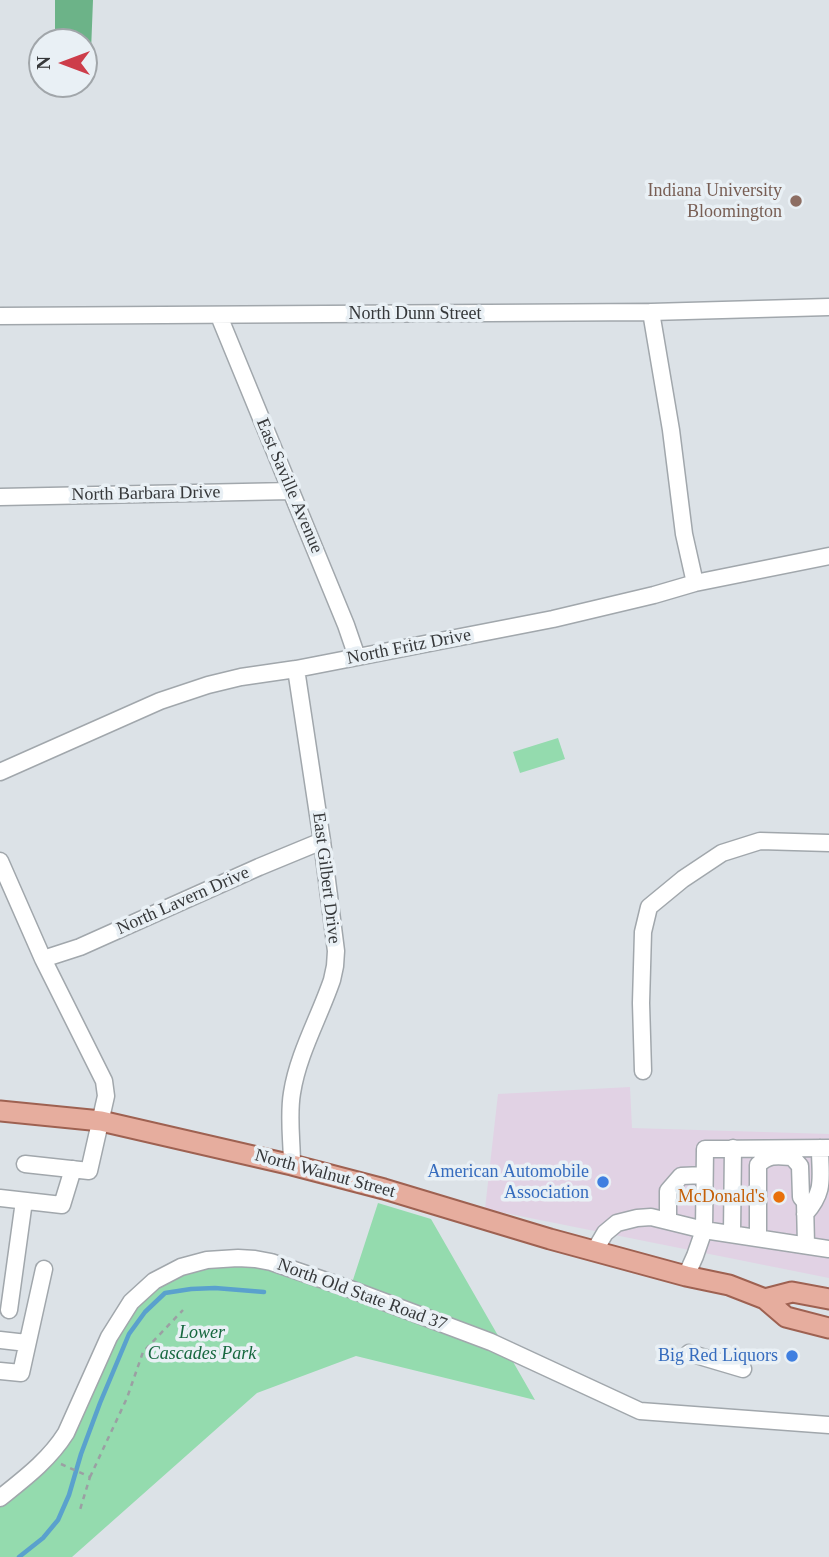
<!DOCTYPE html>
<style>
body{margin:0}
#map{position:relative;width:829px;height:1557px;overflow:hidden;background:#dce2e7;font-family:Georgia,serif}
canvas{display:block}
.north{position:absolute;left:28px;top:28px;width:70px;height:70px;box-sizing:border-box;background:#e9f0f5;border:2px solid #a1a6aa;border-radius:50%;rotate:270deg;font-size:19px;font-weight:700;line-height:28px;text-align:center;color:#36383a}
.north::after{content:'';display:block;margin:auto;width:24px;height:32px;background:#cd3d4a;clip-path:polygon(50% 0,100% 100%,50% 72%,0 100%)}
</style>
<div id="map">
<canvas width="829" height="1557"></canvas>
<div class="north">N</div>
</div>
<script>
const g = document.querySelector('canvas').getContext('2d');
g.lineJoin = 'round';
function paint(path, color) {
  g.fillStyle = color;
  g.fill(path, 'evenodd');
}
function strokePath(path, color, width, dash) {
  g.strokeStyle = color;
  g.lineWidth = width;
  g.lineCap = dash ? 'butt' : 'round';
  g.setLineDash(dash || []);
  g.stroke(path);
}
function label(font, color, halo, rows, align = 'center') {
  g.font = font + ' Georgia,serif';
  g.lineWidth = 7;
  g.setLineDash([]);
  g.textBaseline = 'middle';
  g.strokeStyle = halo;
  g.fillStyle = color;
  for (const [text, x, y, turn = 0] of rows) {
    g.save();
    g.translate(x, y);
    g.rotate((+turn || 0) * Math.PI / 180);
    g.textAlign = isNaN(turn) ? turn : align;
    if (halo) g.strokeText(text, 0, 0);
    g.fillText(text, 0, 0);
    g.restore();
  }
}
const commercial = new Path2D(`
 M630 1087 632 1128 829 1134V1278L485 1209 498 1094Z`);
const green = new Path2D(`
 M558 738 565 759 520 773 513 752Z
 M378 1203 431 1219 535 1400 356 1356 257 1393 72 1557H0V1504L39 1473 115 1338 134 1309 157 1284 181 1272 238 1262 350 1289Z`);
const forest = new Path2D(`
 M55 0H93L90 77H84V42H55Z`);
const stream = new Path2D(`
 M19 1557 43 1538 58 1520 69 1495 81 1454 100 1403 129 1334 145 1312 165 1293 191 1289 215 1288 264 1292`);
const path = new Path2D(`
 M61 1464 90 1477 79 1513
 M90 1477 127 1398 143 1352 183 1310`);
const minor = new Path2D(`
 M651 312 671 430 684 534 695 583
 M0 316 651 312 829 307
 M219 316 346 625 357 657
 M0 497 291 491
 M0 772 160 701 208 685 241 677 296 669 553 619 654 595 695 583 829 556
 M0 861 43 959 104 1081 106 1096 89 1171 25 1164
 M43 959 80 947 259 867 322 841
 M643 1071 641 1003 643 932 649 907 683 879 722 853 760 841 829 843
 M292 1165C292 1141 288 1116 292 1093 298 1054 319 1018 332 980L335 966 336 951 322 841 296 669
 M0 1198 62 1205 73 1169
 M805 1214C826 1190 820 1178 820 1148
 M668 1221V1191L681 1176 704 1175
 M732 1233 733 1148
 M758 1238V1165C769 1154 777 1156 792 1157L800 1166 801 1197 805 1202 806 1245
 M595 1250 605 1233 617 1223 637 1218 651 1217 704 1230 829 1249
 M686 1276 695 1256 704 1230 705 1149 829 1148
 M9 1310 24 1201
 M0 1340 27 1343
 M689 1353 743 1369
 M0 1371 21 1373 44 1269
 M0 1498C25 1478 49 1460 66 1433L109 1337 131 1302 154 1281 181 1267 207 1260 238 1258 255 1259 271 1262 350 1289 491 1342 640 1411 829 1425`);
const major = new Path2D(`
 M0 1111 101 1121 292 1165 384 1189 550 1239 686 1276 729 1285 765 1299 786 1317 829 1328
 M765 1299 792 1292 829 1299`);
const markers = [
 [796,201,7,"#8d6e63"],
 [603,1182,7,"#3f7fe0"],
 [779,1197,7,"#e8710a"],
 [792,1356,7,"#3f7fe0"]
];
const educationNames = [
 ["Indiana University",782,191],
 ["Bloomington",782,212]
];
const streetNames = [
 ["North Dunn Street",415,314],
 ["East Saville Avenue",289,486,67],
 ["North Barbara Drive",146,494,-1],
 ["North Fritz Drive",409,647,-11],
 ["East Gilbert Drive",326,878,83],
 ["North Lavern Drive",183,901,-24],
 ["North Walnut Street",325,1174,15],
 ["North Old State Road 37",362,1295,20]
];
const shopNames = [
 ["American Automobile",589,1172],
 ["Association",589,1193],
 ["Big Red Liquors",778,1356]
];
const foodNames = [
 ["McDonald's",765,1197]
];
const parkNames = [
 ["Lower",202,1333],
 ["Cascades Park",202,1354]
];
paint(commercial, '#e1d2e4');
paint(green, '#94dbae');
paint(forest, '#6cb388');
strokePath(stream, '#5aa1cd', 4.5);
strokePath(minor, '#a1a7ac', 19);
strokePath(major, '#9e6151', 23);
strokePath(path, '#9b9fa3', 2.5, [5, 5]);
strokePath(minor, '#fff', 16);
strokePath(major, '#e6ad9e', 19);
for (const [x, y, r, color] of markers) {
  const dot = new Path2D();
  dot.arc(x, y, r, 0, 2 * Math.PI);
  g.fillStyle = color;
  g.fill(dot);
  strokePath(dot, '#e9f0f5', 2.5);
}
label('18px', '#785e54', '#e9f0f5', educationNames, 'right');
label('18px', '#36383a', '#e9f0f5', streetNames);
label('18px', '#366cbe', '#e9f0f5', shopNames, 'right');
label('18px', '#c56008', '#e9f0f5', foodNames, 'right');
label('italic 18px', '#15673e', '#e9f0f5', parkNames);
</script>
